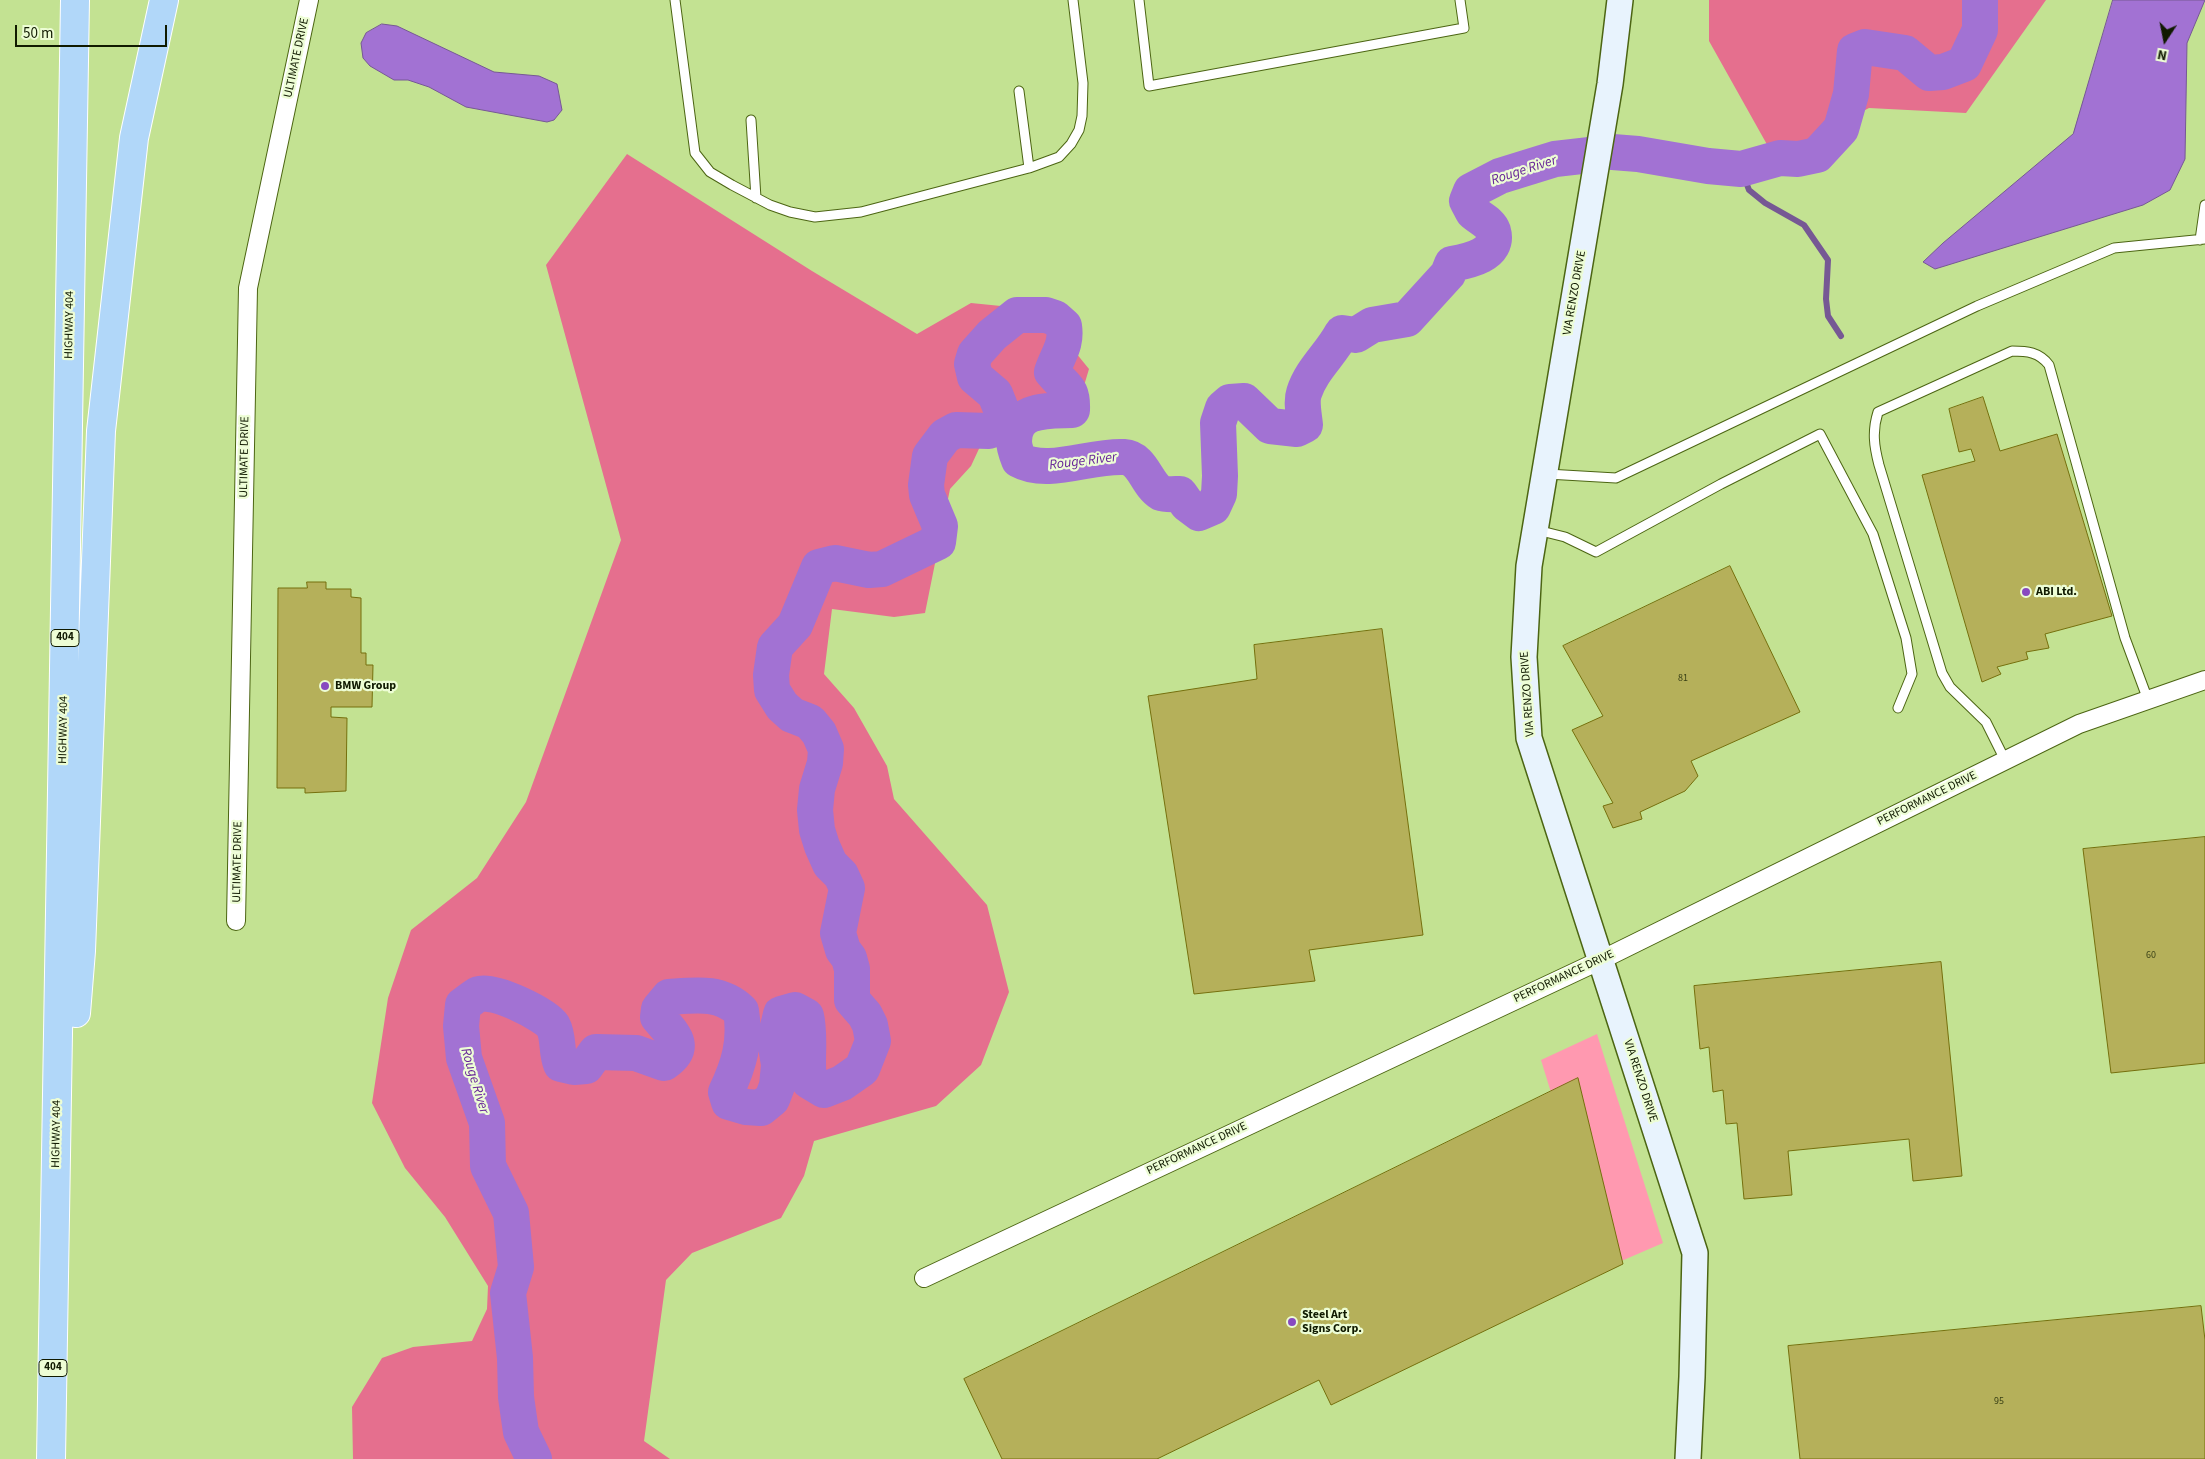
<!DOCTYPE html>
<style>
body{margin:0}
#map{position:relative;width:2205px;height:1459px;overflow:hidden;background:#c3e292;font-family:"Source Sans 3",sans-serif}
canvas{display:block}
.north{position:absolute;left:2140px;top:15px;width:50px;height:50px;-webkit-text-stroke:4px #edfdd5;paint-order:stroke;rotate:191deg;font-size:14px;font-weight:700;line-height:20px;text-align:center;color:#101a00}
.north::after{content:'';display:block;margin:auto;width:18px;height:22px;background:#101a00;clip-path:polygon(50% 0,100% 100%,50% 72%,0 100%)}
.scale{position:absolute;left:15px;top:25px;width:152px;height:22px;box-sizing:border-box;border:2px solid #101a00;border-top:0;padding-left:6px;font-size:15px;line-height:18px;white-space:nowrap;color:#101a00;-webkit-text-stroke:4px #edfdd5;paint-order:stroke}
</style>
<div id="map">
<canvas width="2205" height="1459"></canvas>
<div class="north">N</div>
<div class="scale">50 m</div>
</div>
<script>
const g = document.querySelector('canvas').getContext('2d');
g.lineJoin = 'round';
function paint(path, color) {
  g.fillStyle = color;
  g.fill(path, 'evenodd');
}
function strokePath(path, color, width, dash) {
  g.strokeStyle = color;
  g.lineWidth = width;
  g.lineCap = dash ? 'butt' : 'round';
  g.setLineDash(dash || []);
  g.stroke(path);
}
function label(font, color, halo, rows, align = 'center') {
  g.font = font + ' "Source Sans 3",sans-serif';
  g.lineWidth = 4.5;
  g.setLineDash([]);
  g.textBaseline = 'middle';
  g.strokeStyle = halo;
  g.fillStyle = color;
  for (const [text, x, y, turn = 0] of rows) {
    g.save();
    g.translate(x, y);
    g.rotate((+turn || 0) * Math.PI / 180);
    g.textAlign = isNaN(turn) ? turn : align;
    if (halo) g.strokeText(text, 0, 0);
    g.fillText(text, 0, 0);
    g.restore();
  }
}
const green = new Path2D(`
 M1597 1034 1663 1243 1605 1268 1541 1060Z`);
const forest = new Path2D(`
 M1709 0H2046L1966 113 1869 108 1774 157 1709 41Z
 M627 154 812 271 917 334 971 303 1041 310 1089 369 1077 409 1056 419 1015 414 990 425 971 466 950 489 925 613 894 617 832 609 824 674 854 708 887 766 894 799 987 905 1009 992 981 1065 936 1106 814 1141 804 1176 781 1218 692 1253 666 1280 644 1441 670 1459H353L352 1407 382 1358 413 1347 472 1341 487 1309 488 1286 445 1217 405 1168 372 1103 388 998 411 930 477 878 526 802 621 540 546 265Z`);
const water = new Path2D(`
 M2113 0H2205L2187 43 2185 159 2170 190 2143 205 1935 269 1923 262 1943 243 2073 134Z
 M382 24 397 26 494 72 539 76 557 84 562 110 554 120 547 122 466 107 429 87 408 80H394L370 66 363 58 361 43 366 33Z`);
const stream = new Path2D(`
 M1741 169 1749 190 1765 203 1804 225 1828 260 1826 299 1828 316 1841 336`);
const river = new Path2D(`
 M534 1459 521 1432 516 1397 515 1358 508 1293 516 1267 511 1213 488 1166 487 1123 464 1058 461 1026 463 1005C468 1002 474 996 479 994 493 989 545 1014 553 1026 559 1037 556 1052 561 1064L574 1067 586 1066 596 1052 636 1053 664 1063C689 1046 672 1034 658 1017L659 1009 669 997C696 995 720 991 741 1011 746 1041 739 1065 726 1092L729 1102 746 1107 761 1108 772 1099 777 1086 779 1065 775 1040 781 1014 795 1010 806 1016C811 1037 806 1059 809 1081L824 1090 842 1083 862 1069 873 1041 870 1025 865 1015 852 1000V969L849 958 843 950 838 933 847 888 841 875 830 864 822 846 817 830 815 810 817 789 825 763 826 749 819 733 810 722 792 715 782 706 772 690 771 675 775 647 795 625 819 567 835 563 869 570 882 569 938 542 940 526 927 495 926 485 930 456 945 436 956 430 989 431 1001 426 1003 414 995 394 975 377 972 364 975 354 992 335 1017 315H1046L1055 318 1064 326C1067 345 1058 354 1052 372 1065 388 1073 387 1072 410 1047 411 1015 408 1014 441 1014 447 1017 455 1019 460 1048 476 1091 455 1124 457 1143 458 1146 484 1161 493 1166 495 1175 494 1180 494L1187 504 1199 513 1213 507 1219 494 1220 476 1218 423 1223 408 1230 402 1244 401 1270 426 1297 429 1305 425C1304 415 1301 402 1304 393 1311 370 1331 354 1342 333L1356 335 1372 325 1407 319 1448 274 1452 264C1468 261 1500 255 1493 231 1490 222 1479 218 1473 212 1471 209 1469 204 1467 201L1471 191 1500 176 1542 163 1555 159 1590 155 1600 151 1638 154 1708 166 1741 169 1780 158 1798 159 1817 155 1841 129 1851 94 1855 51 1865 47 1905 53 1929 73 1943 72 1964 64 1980 30V0`);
const building = new Path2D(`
 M1983 397 2000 451 2057 434 2112 616 2045 634 2049 648 2026 652 2028 659 1997 667 2001 674 1982 682 1922 475 1975 461 1971 449 1959 452 1949 409Z
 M1730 566 1800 712 1691 761 1698 776 1685 791 1640 812 1642 819 1613 828 1603 806 1613 803 1572 730 1603 716 1563 646Z
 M307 582H326V589H351V597L361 598V653H366V665H373L372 707H331V717L347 718 346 791 305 793V788H277L278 588H307Z
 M1382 629 1423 935 1309 950 1315 981 1194 994 1148 696 1257 679 1254 645Z
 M2205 837V1063L2111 1073 2083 849Z
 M1941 962 1962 1176 1913 1181 1909 1139 1788 1151 1792 1195 1744 1199 1737 1123 1726 1124 1723 1090 1713 1092 1709 1047 1700 1049 1694 986Z
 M1578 1078 1623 1264 1331 1405 1319 1380 1157 1459H1002L964 1379Z
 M2201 1306 2205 1340V1459H1800L1788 1346Z`);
const lane = new Path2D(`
 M675 0 695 153 710 172 732 185 770 205 790 212 815 217 861 212 1029 168 1059 157 1071 144 1079 130 1082 116 1083 83 1073 0
 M1139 0 1149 86 1464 28 1460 0
 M1019 91 1029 168
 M751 120 756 198
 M2200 240 2205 205
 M1547 474 1616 478 1977 306 2114 248 2205 239
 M1537 530 1565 537 1596 552 1721 484 1820 434 1873 534 1906 638 1912 674 1898 708
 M2005 760 1986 722 1950 687 1942 673 1879 465C1874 446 1872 431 1878 412L2012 351C2027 351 2039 352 2049 365L2125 638 2148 700`);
const street = new Path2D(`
 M236 921 248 288 309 0
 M924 1278 1601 960 2079 724 2205 680`);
const secondary = new Path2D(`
 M1620 0 1610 84 1529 566 1524 657 1529 738 1695 1253 1692 1377 1688 1459`);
const highway = new Path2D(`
 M76 1013 81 951 101 431 134 138 164 0
 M51 1459 75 0`);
const markers = [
 [2026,592,5,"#884ac0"],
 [325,686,5,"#884ac0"],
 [1292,1322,5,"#884ac0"]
];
const numberNames = [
 ["81",1683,679],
 ["60",2151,956],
 ["95",1999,1402]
];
const shields = [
 [65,638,28],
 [53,1368,28]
];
const shieldNames = [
 ["404",65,638],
 ["404",53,1368]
];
const streetNames = [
 ["ULTIMATE DRIVE",297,58,-78],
 ["VIA RENZO DRIVE",1575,293,-80],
 ["HIGHWAY 404",70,325,-89],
 ["ULTIMATE DRIVE",245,457,-89],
 ["VIA RENZO DRIVE",1528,694,-94],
 ["HIGHWAY 404",64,730,-89],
 ["PERFORMANCE DRIVE",1927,799,-26],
 ["ULTIMATE DRIVE",238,862,-89],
 ["PERFORMANCE DRIVE",1564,977,-25],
 ["VIA RENZO DRIVE",1640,1081,72],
 ["HIGHWAY 404",57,1134,-89],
 ["PERFORMANCE DRIVE",1197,1149,-25]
];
const poiNames = [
 ["ABI Ltd.",2036,592],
 ["BMW Group",335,686],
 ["Steel Art",1302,1315],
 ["Signs Corp.",1302,1329]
];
const waterNames = [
 ["Rouge River",1524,171,-18],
 ["Rouge River",1083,462,-7],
 ["Rouge River",474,1081,73]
];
paint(green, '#ff99b0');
paint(forest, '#e56f8e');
paint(water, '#a272d3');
strokePath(water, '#765894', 1);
strokePath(stream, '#765894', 6);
strokePath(river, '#a272d3', 36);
paint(building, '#b5b05a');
strokePath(building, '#756f0d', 1);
strokePath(lane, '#4c6513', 11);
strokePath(street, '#4c6513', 20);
strokePath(secondary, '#4c6513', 28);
strokePath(highway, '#fff', 30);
strokePath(lane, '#fff', 9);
strokePath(street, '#fff', 18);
strokePath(secondary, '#e8f3fd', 25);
strokePath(highway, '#b1d7f9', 28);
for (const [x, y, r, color] of markers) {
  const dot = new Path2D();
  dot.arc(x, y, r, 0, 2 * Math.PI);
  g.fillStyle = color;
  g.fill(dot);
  strokePath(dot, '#edfdd5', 2);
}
label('10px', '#394016', null, numberNames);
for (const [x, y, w] of shields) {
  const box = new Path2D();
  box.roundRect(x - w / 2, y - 8.5, w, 17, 4);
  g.fillStyle = '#edfdd5';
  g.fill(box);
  strokePath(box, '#101a00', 1);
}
label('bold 11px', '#101a00', null, shieldNames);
label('12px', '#101a00', '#edfdd5', streetNames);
label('bold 12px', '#101a00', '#edfdd5', poiNames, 'left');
label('italic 14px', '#652397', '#edfdd5', waterNames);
</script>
